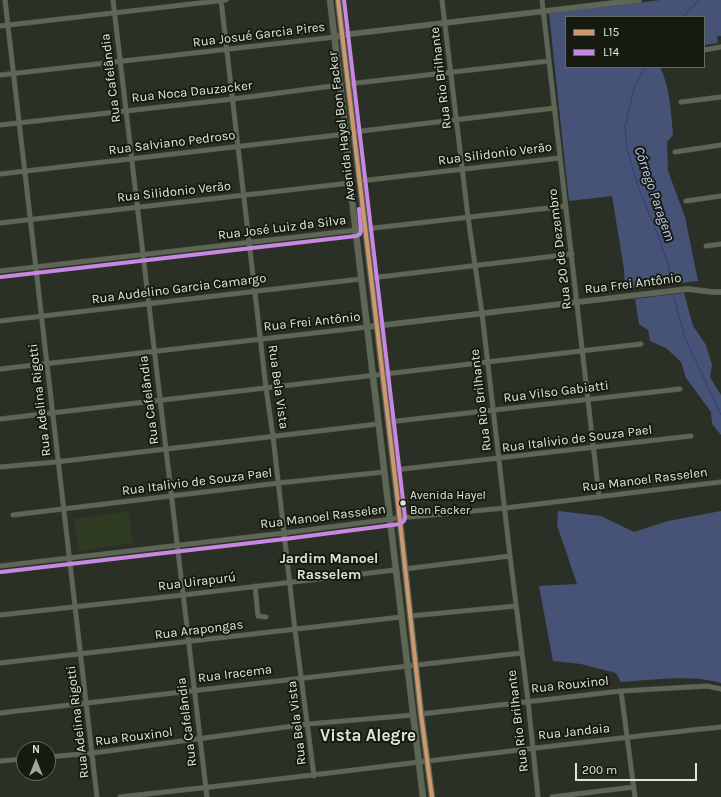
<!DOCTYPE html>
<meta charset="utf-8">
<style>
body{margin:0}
#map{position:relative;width:721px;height:797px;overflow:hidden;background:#2b3026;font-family:Karla,sans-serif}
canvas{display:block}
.legend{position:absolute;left:565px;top:16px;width:140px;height:52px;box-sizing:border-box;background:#161b12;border:1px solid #666c62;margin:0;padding:5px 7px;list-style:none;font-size:12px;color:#dfe6d9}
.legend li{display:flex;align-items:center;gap:8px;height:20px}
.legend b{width:20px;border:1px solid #666c62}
.north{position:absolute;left:16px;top:741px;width:40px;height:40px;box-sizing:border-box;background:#161b12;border:1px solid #666c62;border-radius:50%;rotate:0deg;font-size:11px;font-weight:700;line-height:16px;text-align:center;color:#dfe6d9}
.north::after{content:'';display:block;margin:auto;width:14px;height:18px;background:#a0a69a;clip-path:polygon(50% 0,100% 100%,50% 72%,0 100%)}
.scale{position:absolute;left:575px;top:763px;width:122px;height:18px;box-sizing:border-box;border:2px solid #dfe6d9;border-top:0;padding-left:5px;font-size:12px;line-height:14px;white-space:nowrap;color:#dfe6d9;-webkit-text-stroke:3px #161b12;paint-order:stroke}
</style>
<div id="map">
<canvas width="721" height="797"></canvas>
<ul class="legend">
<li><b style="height:5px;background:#cd976f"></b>L15</li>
<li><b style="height:5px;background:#c787e3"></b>L14</li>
</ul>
<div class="north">N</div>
<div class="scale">200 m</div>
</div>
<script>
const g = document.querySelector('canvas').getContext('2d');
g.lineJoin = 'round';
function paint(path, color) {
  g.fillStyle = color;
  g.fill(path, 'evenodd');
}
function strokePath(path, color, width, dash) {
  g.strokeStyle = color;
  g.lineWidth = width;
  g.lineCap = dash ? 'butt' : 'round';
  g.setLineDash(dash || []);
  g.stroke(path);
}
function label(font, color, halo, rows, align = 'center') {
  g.font = font + ' Karla,sans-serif';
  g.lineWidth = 4;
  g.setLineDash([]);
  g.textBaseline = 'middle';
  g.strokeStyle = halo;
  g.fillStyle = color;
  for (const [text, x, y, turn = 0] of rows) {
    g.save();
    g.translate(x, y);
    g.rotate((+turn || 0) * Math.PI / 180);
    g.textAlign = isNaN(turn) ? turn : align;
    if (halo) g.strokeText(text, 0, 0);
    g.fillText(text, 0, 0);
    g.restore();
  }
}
const built = new Path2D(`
 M128 511 133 543 78 551 74 519Z`);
const green = new Path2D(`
 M661 0H721V36H717L718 43 704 45V17H566V67H660C670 87 671 113 673 135L667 142 668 171 685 217 698 281 625 289 624 269 612 196 569 201 549 13Z
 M684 293 693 326 706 345 712 365 710 377 721 395V435L712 424 711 412 686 378 681 362 666 348 650 341 648 330 639 324 635 299Z
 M558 511 601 516 634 532 668 521 721 511V683C692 674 651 680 621 682L616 673 581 664 553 661 539 586 577 584 557 525Z`);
const stream = new Path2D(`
 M683 17 699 0
 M645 67 634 88 625 127 627 149 638 186 659 238 668 264 672 283
 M674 298 685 338 721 415`);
const minor = new Path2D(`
 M5 0 97 797
 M113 0 207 797
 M221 0 266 388 273 436 295 630 314 776
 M442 0 468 217 482 313 510 556 528 701 538 797
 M542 0 599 496
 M0 26 226 0
 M704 50 721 47
 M0 75 335 37
 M348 84 549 61
 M681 102 721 97
 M0 125 233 99 340 85
 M353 132 555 108
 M675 152 721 145
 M0 174 346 134
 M360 181 560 158
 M686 201 721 196
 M0 223 350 183
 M706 246 721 244
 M0 271 566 206
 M371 278 572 254
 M0 321 361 279
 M0 369 367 327
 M0 419 641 344
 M388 422 680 389
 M0 467 56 462 378 424
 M394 470 691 436
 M13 515 279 483 384 472
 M0 566 284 533 399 518 505 508 721 482
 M404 569 510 556
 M255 586 258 616 266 617
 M0 615 183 595 395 570
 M410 616 516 606
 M0 663 401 617
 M621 691 635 797
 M0 713 521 653
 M421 714 621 691 707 686 721 689
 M48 757 93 753 308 724 413 715
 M0 761 24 759
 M120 797C320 776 520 748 721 727
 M552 797 634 787`);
const tertiary = new Path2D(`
 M335 37 342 35 639 0
 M367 327 688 289 712 292H721`);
const secondary = new Path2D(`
 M330 0 346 134 350 183 423 797
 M338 0 398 503 421 714 432 797`);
const bus1 = new Path2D(`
 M338 0 398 503 421 714 432 797`);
const bus2 = new Path2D(`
 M1 277 356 236 360 234 361 231 359 209
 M1 572 285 539 400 524 404 521 405 517 344 0`);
const markers = [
 [403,503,3.5,"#dfe6d9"]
];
const busNames = [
 ["Avenida Hayel",410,496],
 ["Bon Facker",410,511]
];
const streetNames = [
 ["Rua Josué Garcia Pires",259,35,-7],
 ["Rua Cafelândia",111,78,-97],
 ["Rua Rio Brilhante",441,78,-97],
 ["Rua Noca Dauzacker",192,92,-6],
 ["Avenida Hayel Bon Facker",342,126,-97],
 ["Rua Salviano Pedroso",172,143,-7],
 ["Rua Silidonio Verão",495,154,-7],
 ["Rua Silidonio Verão",174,192,-6],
 ["Rua José Luiz da Silva",282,228,-7],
 ["Rua 20 de Dezembro",560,249,-97],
 ["Rua Frei Antônio",633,284,-7],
 ["Rua Audelino Garcia Camargo",179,289,-7],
 ["Rua Frei Antônio",312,322,-6],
 ["Rua Bela Vista",278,387,82],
 ["Rua Vilso Gabiatti",556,392,-7],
 ["Rua Adelina Rigotti",40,400,-97],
 ["Rua Cafelândia",149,400,-97],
 ["Rua Rio Brilhante",481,400,-97],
 ["Rua Italivio de Souza Pael",577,439,-7],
 ["Rua Manoel Rasselen",645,480,-7],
 ["Rua Italivio de Souza Pael",197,482,-7],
 ["Rua Manoel Rasselen",323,517,-7],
 ["Rua Uirapurú",197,582,-7],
 ["Rua Arapongas",199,630,-7],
 ["Rua Iracema",235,674,-7],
 ["Rua Rouxinol",570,685,-6],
 ["Rua Rio Brilhante",518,721,-97],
 ["Rua Adelina Rigotti",78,722,-97],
 ["Rua Cafelândia",187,722,-97],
 ["Rua Bela Vista",297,723,-97],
 ["Rua Jandaia",574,732,-6],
 ["Rua Rouxinol",134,737,-7]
];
const waterNames = [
 ["Córrego Paragem",654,194,71]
];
const neighbourhoodNames = [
 ["Jardim Manoel",329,559],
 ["Rasselem",329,575]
];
const districtNames = [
 ["Vista Alegre",368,736]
];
paint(built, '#2f3b23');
paint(green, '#475376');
strokePath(stream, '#303e76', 1);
strokePath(minor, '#484c43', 5.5);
strokePath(tertiary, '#484c43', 6);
strokePath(secondary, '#484c43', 7);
strokePath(minor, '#5e6656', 4.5);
strokePath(tertiary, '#5e6656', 5.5);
strokePath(secondary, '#5e6756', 6);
strokePath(bus1, '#cd976f', 4);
strokePath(bus2, '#c787e3', 4);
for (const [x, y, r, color] of markers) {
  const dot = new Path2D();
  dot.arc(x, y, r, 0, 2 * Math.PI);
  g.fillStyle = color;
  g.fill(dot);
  strokePath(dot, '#161b12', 1.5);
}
label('12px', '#dfe6d9', '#161b12', busNames, 'left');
label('13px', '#dfe6d9', '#161b12', streetNames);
label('italic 14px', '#bfcbf2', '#161b12', waterNames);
label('bold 14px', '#dfe6d9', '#161b12', neighbourhoodNames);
label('bold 17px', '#dfe6d9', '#161b12', districtNames);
</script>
